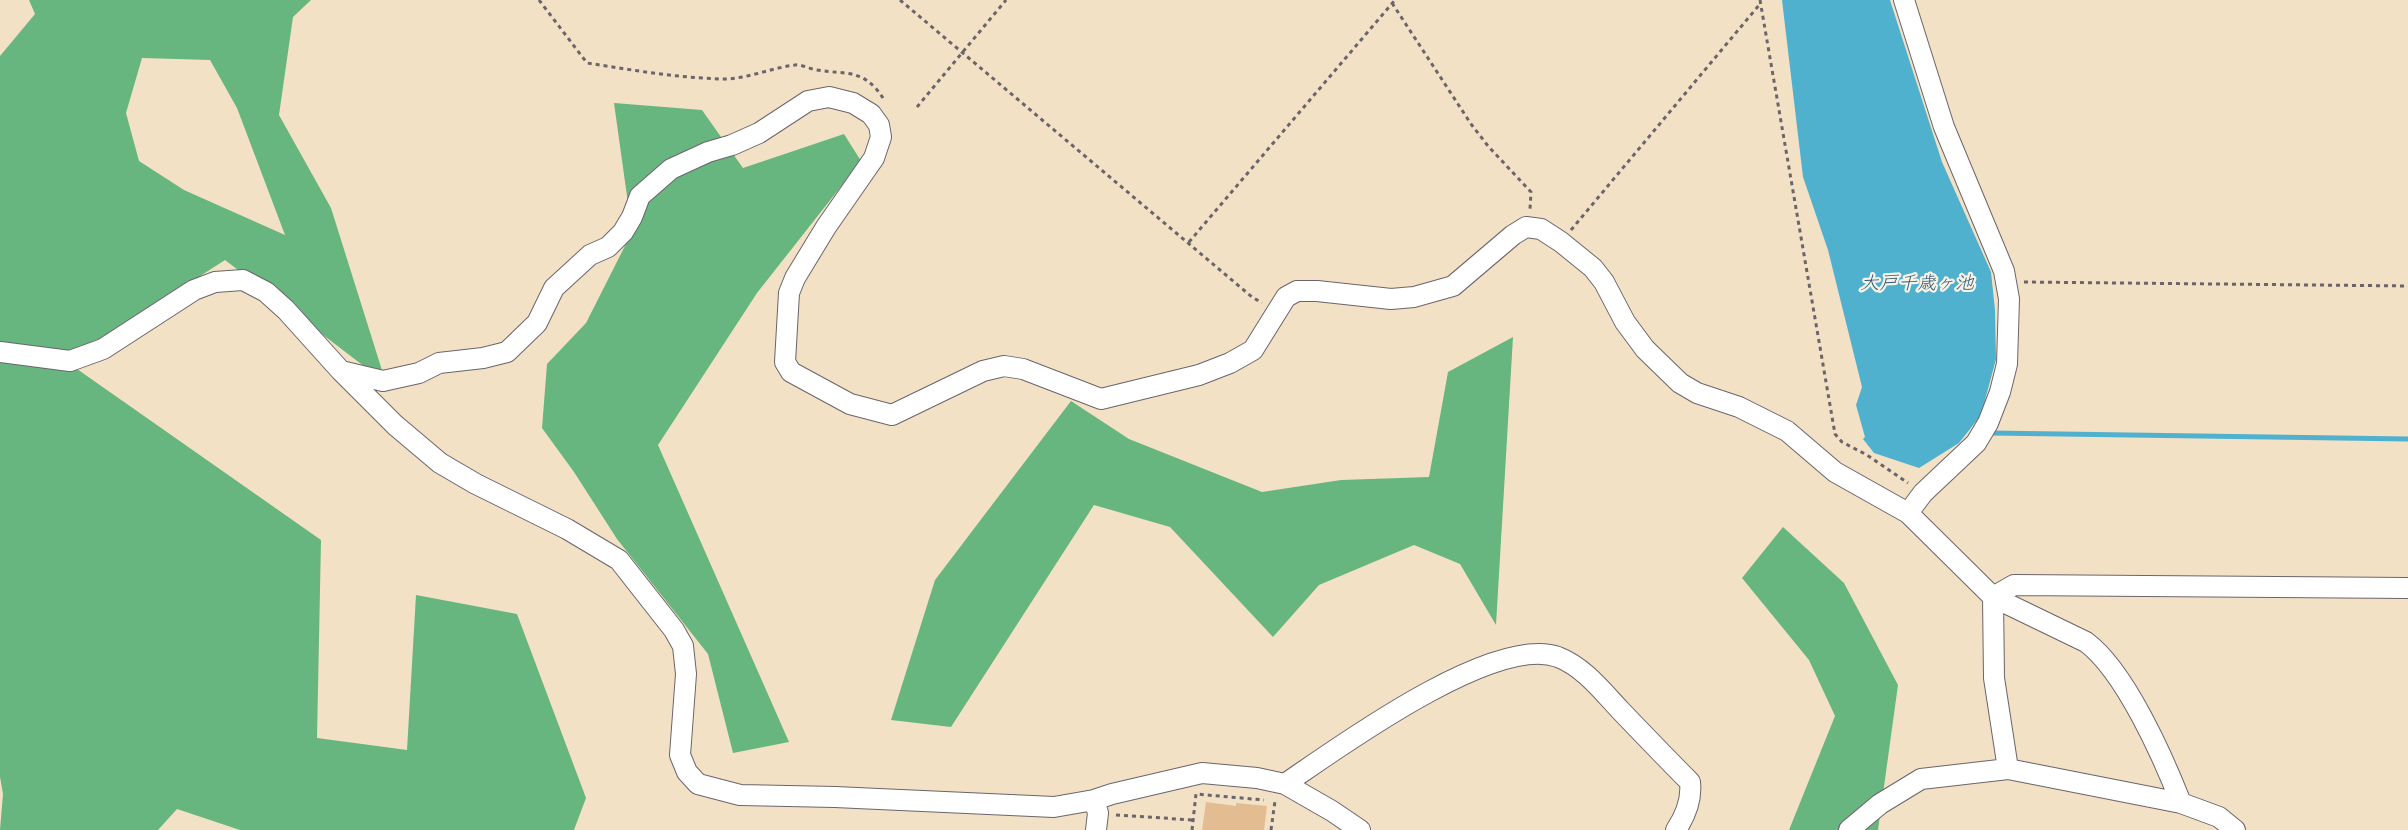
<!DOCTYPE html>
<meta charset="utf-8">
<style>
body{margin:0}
canvas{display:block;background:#f2e1c5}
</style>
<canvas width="2408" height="830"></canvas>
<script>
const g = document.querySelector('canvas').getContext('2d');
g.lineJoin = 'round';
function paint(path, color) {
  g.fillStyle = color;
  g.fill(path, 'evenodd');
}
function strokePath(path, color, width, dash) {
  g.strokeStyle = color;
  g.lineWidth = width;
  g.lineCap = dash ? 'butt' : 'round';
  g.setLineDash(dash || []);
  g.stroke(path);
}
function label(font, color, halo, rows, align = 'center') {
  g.font = font + ' Dekko,"Klee One",sans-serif';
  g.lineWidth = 4.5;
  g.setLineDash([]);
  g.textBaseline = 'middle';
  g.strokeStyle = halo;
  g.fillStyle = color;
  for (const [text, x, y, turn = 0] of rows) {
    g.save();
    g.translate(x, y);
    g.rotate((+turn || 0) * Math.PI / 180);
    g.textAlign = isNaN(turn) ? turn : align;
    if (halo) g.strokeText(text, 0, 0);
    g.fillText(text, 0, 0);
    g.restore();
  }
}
const forest = new Path2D(`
 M29 0H311L293 17 279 115 331 208 386 383 225 260 67 362 321 540 317 738 407 750 416 595 517 614 586 798 574 830H240L177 809 158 830H0L3 794 0 777V56L35 14ZM142 58 210 60 237 108 285 235 184 190 139 161 126 113Z
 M614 103 702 110 743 168 844 134 861 161 757 293 658 445 789 742 733 753 708 654 617 539 574 472 542 428 547 364 586 323 632 232Z
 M1513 337 1496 625 1460 564 1414 545 1319 585 1273 637 1170 527 1094 505 951 727 891 720 935 580 1071 401 1129 439 1262 492 1341 480 1429 477 1448 372Z
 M1783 527 1844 583 1898 685 1878 830H1789L1835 716 1809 660 1742 578Z`);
const water = new Path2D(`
 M1782 0H1890L1942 162 1991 272 1995 310 1996 359 1981 415 1959 443 1919 468 1874 453 1863 439 1865 437 1856 405 1862 387 1828 250 1803 177Z`);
const stream = new Path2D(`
 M1991 433 2408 439`);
const building = new Path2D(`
 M1206 802 1236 806V803L1267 806 1264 830H1202Z`);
const path = new Path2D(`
 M539 0 587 63C632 70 678 78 723 79 747 79 771 68 795 65 801 64 810 69 817 70 847 75 863 68 883 98
 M900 0 1252 297 1262 303
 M1760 0 1835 434 1842 442 1867 455 1908 483
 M1392 3 1471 124 1488 146 1531 192 1530 209
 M917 107 1006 0
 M1571 230 1760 4
 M1189 242 1395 0
 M2024 282 2408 286
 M1116 815 1193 820
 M1192 830 1196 794 1264 800
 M1271 830 1275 801`);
const minor = new Path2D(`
 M1904 0 1944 127 2004 271 2009 299 2007 364 2000 392 1988 423 1976 443 1923 493 1908 513
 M0 352 70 361 103 349 194 290 215 282 243 280 266 292 286 310 341 371 395 425 440 463 476 484 567 529 619 560 674 630 683 646 686 674 680 755 687 772 698 784 740 795 835 797 1054 807 1094 800 1112 794 1202 773 1257 778 1285 784 1332 811 1360 830
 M341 371 383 381 419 373 439 363 483 358 507 352 537 323 554 288 590 255 608 247 623 232 632 217 640 196 671 169 708 152 732 145 759 133 808 101 829 97 853 103 871 114 879 125 881 137 874 158 826 227 795 278 789 293 785 362 791 372 850 404 892 415 983 371 1004 366 1023 369 1101 399 1199 375 1230 363 1253 350 1286 297 1297 291H1317L1391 299 1414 297 1453 286 1513 235 1526 227 1541 229 1561 242 1593 268 1604 282 1625 322 1645 349 1680 383 1697 393 1739 407 1787 431 1835 472 1908 513 1993 597 2086 642C2125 671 2163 757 2181 803
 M1993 597 2014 585 2408 588
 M1993 597 1994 678 2008 769
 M1285 784C1339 747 1494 634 1558 657 1584 667 1603 692 1621 711 1644 735 1667 759 1690 782 1692 800 1686 815 1676 830
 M1094 800 1098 813 1096 830
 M1849 830 1880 804 1921 779 2008 769 2181 803 2219 817 2235 830`);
const waterNames = [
 ["大戸千歳ヶ池",1917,286]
];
paint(forest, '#68b67f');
paint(water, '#50b1cf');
strokePath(stream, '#50b1cf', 5);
paint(building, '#e3bc91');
strokePath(minor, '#6b656b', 22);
strokePath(path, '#6b656b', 3, [4, 4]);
strokePath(minor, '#fff', 20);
label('italic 19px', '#345b76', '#f7f3e8', waterNames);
</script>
